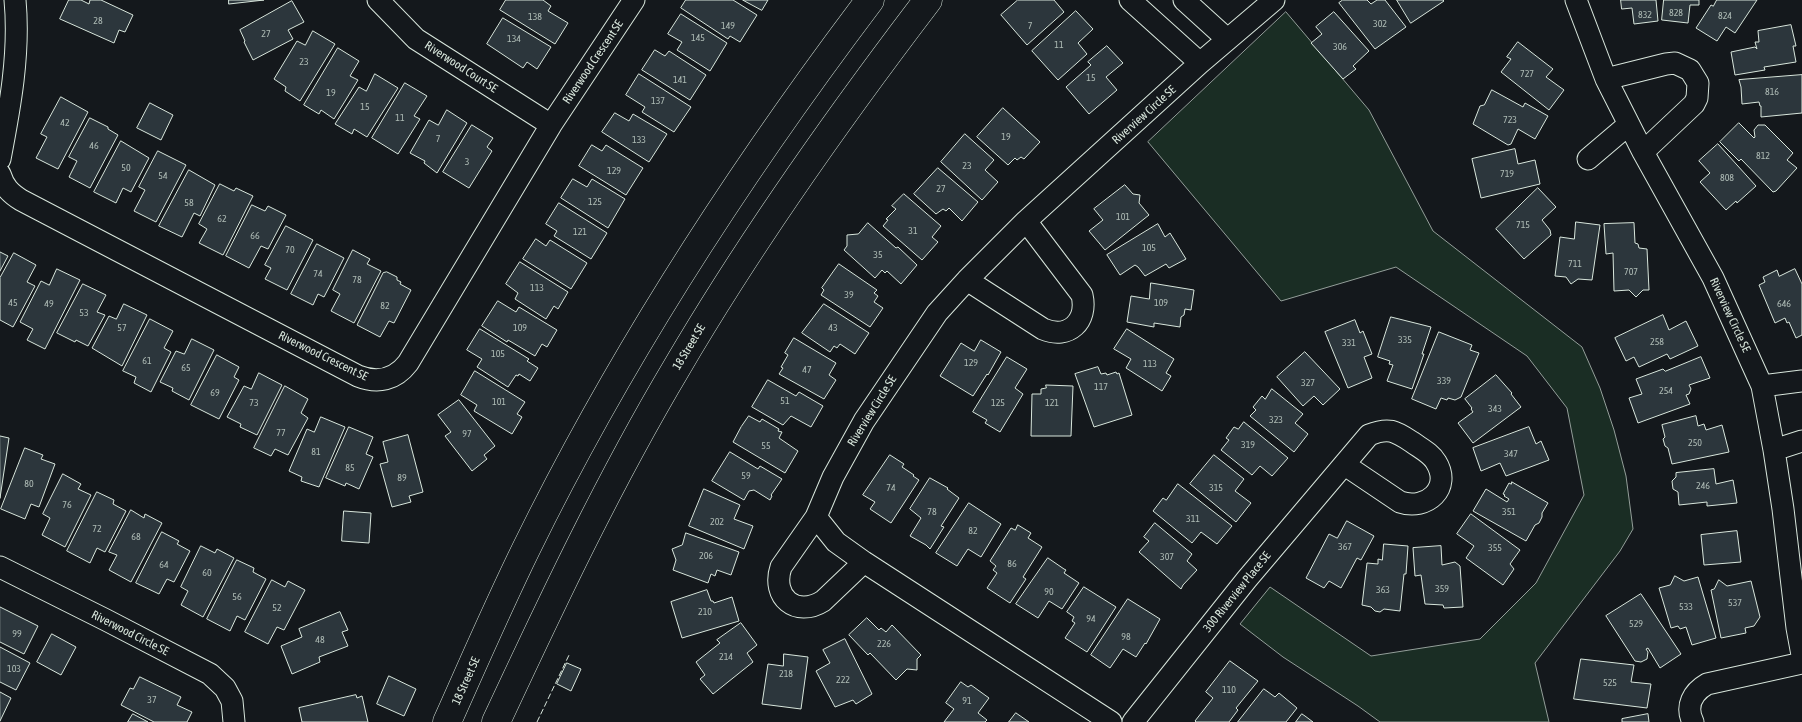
<!DOCTYPE html>
<style>
body{margin:0}
canvas{display:block;background:#14181c}
</style>
<canvas width="1802" height="722"></canvas>
<script>
const g = document.querySelector('canvas').getContext('2d');
g.lineJoin = 'round';
function paint(path, color) {
  g.fillStyle = color;
  g.fill(path, 'evenodd');
}
function strokePath(path, color, width, dash) {
  g.strokeStyle = color;
  g.lineWidth = width;
  g.lineCap = dash ? 'butt' : 'round';
  g.setLineDash(dash || []);
  g.stroke(path);
}
function label(font, color, halo, rows, align = 'center') {
  g.font = font + ' "Asap Condensed",sans-serif';
  g.lineWidth = 4;
  g.setLineDash([]);
  g.textBaseline = 'middle';
  g.strokeStyle = halo;
  g.fillStyle = color;
  for (const [text, x, y, turn = 0] of rows) {
    g.save();
    g.translate(x, y);
    g.rotate((+turn || 0) * Math.PI / 180);
    g.textAlign = isNaN(turn) ? turn : align;
    if (halo) g.strokeText(text, 0, 0);
    g.fillText(text, 0, 0);
    g.restore();
  }
}
const green = new Path2D(`
 M1286 12 1369 110 1433 231 1582 347 1600 388 1614 430 1626 476 1633 529 1620 551 1535 663 1549 722H1380L1358 706 1283 657 1240 624 1270 587 1371 656 1480 639 1536 583 1584 495 1567 408 1527 356 1396 267 1281 301 1148 142Z`);
const building = new Path2D(`
 M69 0H81L89 4 90 0H101L133 15 125 32 119 30 114 43 60 19Z
 M229 0H264L229 4Z
 M506 0H543L551 6 548 11 568 23 555 44 500 10Z
 M686 0H733L757 15 740 42 730 36 728 39 681 8Z
 M743 0H768L762 10Z
 M1018 0H1054L1064 12 1027 45 1001 15Z
 M1343 0H1367L1371 4 1377 0H1385L1406 27 1375 49 1339 3Z
 M1397 0H1443L1444 1 1411 23Z
 M1621 0H1656L1658 21 1634 24 1632 8 1622 9Z
 M1664 0H1699V5H1690L1688 23 1662 20Z
 M1717 0H1757L1735 33 1726 27 1717 41 1696 28 1711 5 1713 6Z
 M292 1 304 22 288 30 293 39 253 60 244 42 245 41 240 30Z
 M1076 11 1093 29 1078 43 1087 54 1058 80 1032 51Z
 M1334 12 1369 51 1353 66 1356 69 1343 79 1311 43 1322 34 1316 27Z
 M681 14 727 43 710 71 677 50 682 42 668 34Z
 M503 18 551 47 537 69 527 62 523 68 487 44Z
 M1791 25 1796 46H1793L1796 62 1764 67 1765 70 1735 75 1731 52 1755 47 1757 49 1755 42H1759L1758 31Z
 M313 31 335 44 300 101 285 91 286 87 274 79 297 41 305 45Z
 M1518 42 1553 69 1546 77 1564 90 1549 110 1501 72 1511 59 1507 57Z
 M1107 46 1123 63 1106 77 1117 90 1089 114 1066 87 1091 65 1088 62Z
 M338 48 359 61 350 76 358 80 334 119 321 110 319 114 304 105Z
 M655 50 665 56 669 51 706 75 690 100 642 70Z
 M375 74 398 88 367 137 354 129 352 134 335 124 359 87 366 91Z
 M639 74 691 107 674 132 642 112 645 107 626 95Z
 M1802 75V113L1761 117V106H1760L1759 102 1742 104 1741 87 1739 80Z
 M405 83 427 96 414 116 420 119 398 154 372 138Z
 M1492 90 1523 107 1525 103 1548 116 1535 139 1518 129 1511 144 1508 145 1473 124 1480 106 1484 105Z
 M61 97 88 112 58 169 36 158 47 137 41 134Z
 M150 103 173 115 161 140 137 128Z
 M1003 108 1040 142 1024 159 1021 157 1017 160 1015 158 1008 165 977 137Z
 M447 110 467 123 437 173 424 163 425 161 410 153 429 120 438 125Z
 M615 113 629 121 633 114 667 134 649 162 602 132Z
 M90 118 108 127V129L118 135 90 188 69 177 77 161 69 157Z
 M1739 123 1754 138 1755 137 1754 130 1758 125H1765L1793 153 1787 160 1797 168 1776 191 1773 192 1741 159 1739 161 1720 142Z
 M472 125 493 138 487 147 492 151 469 188 443 172Z
 M965 134 994 160 985 170 998 182 982 200 941 162Z
 M121 141 149 158 131 192 123 188 116 203 94 192Z
 M1718 144 1756 186 1737 203 1736 201 1726 210 1700 182 1710 173 1699 161Z
 M592 145 602 151 606 145 643 168 626 195 579 166Z
 M1515 149 1518 164 1535 160 1540 184 1481 198 1472 159Z
 M158 151 186 165 156 222 134 211 145 190 139 187Z
 M938 168 978 202 962 221 949 208 946 211 943 209 936 214 914 194Z
 M189 170 215 185 200 216 194 213 182 237 159 226Z
 M573 179 587 187 592 179 625 199 608 228 561 198Z
 M220 184 234 191 236 188 253 196 223 255 199 243 207 229 199 224Z
 M1125 185 1133 194 1140 195 1139 203 1149 215 1105 250 1089 231 1103 220 1094 209Z
 M1538 188 1556 207 1542 220 1550 230 1551 235 1524 259 1496 229Z
 M904 194 941 226 932 237 938 242 922 260 883 226 888 220 886 219 896 209 892 206Z
 M559 203 607 233 591 259 554 236 557 231 546 224Z
 M252 205 265 211 268 206 286 215 268 249 261 246 249 268 226 256Z
 M1576 222 1600 225 1592 280 1578 279 1571 284 1566 277 1555 276 1560 237 1574 239Z
 M868 223 896 248 898 247 917 265 901 284 887 271 885 273 882 270 875 278 844 250 847 246V235L858 234Z
 M1634 223 1635 243 1638 244 1639 248 1647 249 1649 290H1643L1636 297 1629 290 1614 291 1613 253 1606 254 1604 224Z
 M1158 224 1165 237 1170 233 1186 259 1169 268 1166 264 1145 276 1138 267 1135 265 1120 275 1107 255Z
 M286 226 313 240 287 290 265 279 271 268 265 265Z
 M536 239 546 246 550 240 587 263 571 289 523 259Z
 M317 244 344 258 324 297 318 294 313 305 291 294Z
 M353 250 370 259 367 264 381 271 354 323 331 311 340 294 333 290Z
 M0 252 8 256 0 271Z
 M14 253 36 265 27 282 35 286 13 327 0 320V278Z
 M520 262 568 292 558 309 554 306 546 319 515 299 518 293 506 284Z
 M839 264 877 290 874 293 878 296 874 302 883 308 870 327 821 295 824 290 822 288Z
 M57 269 80 280 45 349 27 340 33 329 20 322 41 281 49 285Z
 M1795 269 1802 284V335L1796 338 1789 322 1787 323 1785 318 1775 323 1759 285 1765 282 1763 277 1777 270 1779 276Z
 M387 272 397 277V280L401 282 400 284 411 290 394 323 389 321 380 337 357 325 383 273Z
 M1151 283 1194 290 1191 310 1185 309 1184 315 1181 317 1180 327 1154 323V327L1127 322 1131 296 1149 299Z
 M83 284 106 295 97 312 105 315 88 346 76 340 75 342 57 333Z
 M498 301 516 312 519 307 557 330 547 347 542 344 535 356 508 340 507 342 482 326Z
 M124 304 147 315 122 366 92 348 109 316 116 319Z
 M824 304 869 333 855 354 840 344 837 348 834 346 830 352 802 333Z
 M1663 315 1669 330 1686 321 1698 346 1670 359 1667 354 1639 367 1634 357 1626 361 1615 338Z
 M1391 317 1431 327 1422 354H1424L1412 389 1387 381 1393 365 1389 364 1390 361 1378 357Z
 M150 319 173 331 164 348 171 352 151 392 134 383 136 377 123 371Z
 M1355 320 1360 333 1363 331 1372 354 1364 357 1372 378 1348 388 1325 332Z
 M480 329 529 359 527 361 538 368 530 381 519 374 518 376 516 375 508 387 477 367 482 359 467 350Z
 M1127 329 1174 359 1166 373 1171 376 1162 391 1126 368 1131 359 1114 349Z
 M1439 332 1472 345 1470 350 1479 353 1461 397 1455 400 1448 398 1447 400 1441 398 1436 409 1412 399Z
 M794 338 836 363 829 375 836 380 824 399 779 374 783 368 781 367 788 355 785 353Z
 M192 339 214 350 189 400 172 391 173 388 160 382 176 351 184 354Z
 M981 340 1001 352 988 375 987 374 973 396 940 376 961 343 974 351Z
 M1305 352 1340 389 1323 405 1314 396 1303 406 1277 377Z
 M217 355 239 367 234 377 239 380 219 419 191 405Z
 M1007 357 1027 369 1015 388 1023 394 1000 432 985 423 987 420 973 412Z
 M1701 357 1710 378 1689 385 1691 389 1689 394 1686 395 1690 404 1638 423 1629 398 1642 394 1636 379 1663 369 1665 371Z
 M1098 367 1101 374 1106 373 1107 375 1116 372 1117 374 1119 373 1132 415 1094 427 1075 374Z
 M475 371 525 402 517 414 522 417 512 434 474 411 477 405 461 395Z
 M259 373 282 385 257 435 240 427 241 424 227 417 244 386 251 389Z
 M1496 375 1512 393 1511 394 1521 407 1473 443 1458 423 1473 412 1471 409 1472 408 1465 399Z
 M768 380 796 396 799 392 823 406 811 427 791 416 783 425 752 407Z
 M1046 385 1073 386 1071 436H1031L1032 394H1041V389L1046 388Z
 M285 386 308 399 301 413 308 418 288 455 275 449 271 456 254 448Z
 M1272 389 1303 414 1295 423 1308 434 1294 452 1250 416 1256 410 1253 407 1262 396 1265 399Z
 M459 400 495 446 484 455 487 459 472 471 445 436 451 432 438 415Z
 M749 416 760 422 762 419 779 429 778 431 782 432 779 438 798 451 785 473 733 442 741 427Z
 M1696 416 1698 426 1704 424 1706 430 1722 425 1729 452 1672 464 1668 448 1665 446 1663 439 1665 437 1662 425Z
 M321 417 345 427 319 487 301 481 302 477 289 471 307 429 314 432Z
 M1244 422 1288 458 1272 476 1260 466 1252 475 1221 450 1229 440 1226 438 1234 427 1238 429Z
 M349 427 373 437 366 454 373 457 359 489 346 483 345 486 326 478Z
 M1529 427 1536 444 1541 441 1549 460 1506 476 1500 463 1481 471 1473 448Z
 M408 435 423 492 409 496 411 502 392 507 380 464 388 462 383 442Z
 M0 436 9 438 0 498Z
 M25 448 43 455 41 459 55 464 39 507 31 504 25 519 1 509Z
 M730 452 758 469 760 466 782 479 771 495 772 496 770 500 754 490 749 491 744 500 712 481Z
 M890 455 904 464 902 467 914 475 913 476 919 480 891 523 870 509 875 502 863 495Z
 M1214 455 1244 479 1235 491 1251 503 1236 522 1190 484Z
 M1714 469 1716 484 1733 480 1737 503 1707 506V502L1679 505 1678 492 1673 489 1672 481 1676 477V473Z
 M63 474 81 484 78 489 91 495 65 547 42 535 50 518 43 514Z
 M930 478 948 488 947 489 959 498 941 526 944 527 930 549 926 545 910 536 921 518 910 509Z
 M1512 482 1548 503 1542 513V517L1539 523 1535 525 1526 541 1473 511 1486 489 1507 502 1509 499 1504 496 1505 495 1503 494 1509 483 1511 484Z
 M1178 484 1232 526 1217 544 1201 532 1192 543 1153 511 1163 498 1166 500Z
 M704 489 740 505 734 519 753 526 744 549 689 526Z
 M97 492 114 500 113 504 126 511 105 552 97 548 90 563 67 551Z
 M969 503 1001 524 981 557 968 549 957 566 936 553Z
 M131 510 144 518 145 514 162 523 131 582 109 570 117 555 109 552Z
 M344 511 371 513 369 543 342 541Z
 M1471 514 1520 550 1510 564 1514 569 1503 585 1466 558 1474 546 1457 534Z
 M1347 521 1374 536 1361 560 1357 558 1341 588 1329 581 1324 588 1306 578 1329 534 1337 538Z
 M1155 523 1192 554 1187 561 1197 570 1183 585 1181 589 1139 552 1149 541 1144 537Z
 M1018 525 1031 533 1028 538 1042 547 1023 577 1026 579 1010 603 987 588 997 573 993 570 996 566 990 561 1011 528 1015 530Z
 M1737 531 1741 562 1704 565 1701 535Z
 M162 532 179 541 177 544 190 551 174 582 167 579 159 594 136 583Z
 M686 533 739 552 731 575 717 570 715 576 711 574 708 583 673 570 676 560 672 549 682 545Z
 M1384 544 1408 546 1406 574H1404L1400 611 1384 609 1380 612 1375 611 1371 607 1362 605 1367 563 1378 564V559L1382 560Z
 M201 546 215 553 217 549 234 558 203 617 181 605 188 591 181 587Z
 M1441 546 1442 565 1455 562 1460 566 1463 607 1444 608 1443 605 1425 604 1421 575 1415 576 1413 548Z
 M1048 558 1064 569 1066 570 1064 573 1079 583 1062 609 1049 601 1038 618 1016 604Z
 M237 560 254 568 253 572 266 579 245 620 237 616 230 631 207 619Z
 M1675 576 1684 581 1698 577 1716 638 1692 645 1686 627 1680 629 1678 626 1671 628 1659 588 1670 585Z
 M272 580 285 587 288 581 305 590 284 630 277 627 268 644 245 632Z
 M1719 580 1727 586 1751 581 1760 617 1754 626 1745 628 1746 633 1721 638 1711 590 1714 589Z
 M1084 587 1116 607 1087 652 1065 638 1075 623 1072 621 1074 617 1067 612Z
 M707 590 711 601H713L714 603 732 597 739 621 682 638 671 602Z
 M1641 594 1681 654 1660 668 1648 648 1646 649 1648 652 1647 659 1641 662 1635 661 1606 616Z
 M1128 599 1160 619 1146 644 1145 643 1136 657 1123 649 1110 668 1091 655Z
 M0 607 38 626 24 654 0 642Z
 M340 612 348 630 342 632 348 646 319 657 320 662 292 674 281 646 302 637 299 629Z
 M867 618 879 630 881 628 886 632 892 625 921 655 917 659V670L907 669 896 680 870 653 868 655 849 635Z
 M741 623 757 645 747 653 753 662 713 694 700 679 705 675 696 662 720 643 717 640Z
 M52 634 76 647 61 675 37 662Z
 M845 639 872 694 856 704 853 700 835 707 816 671 830 663 823 650Z
 M0 647 30 663 16 690 0 682Z
 M784 654 808 657 801 709 762 704 768 664 783 666Z
 M1581 659 1634 665 1631 682 1651 684 1647 708 1574 699Z
 M1230 661 1258 681 1236 708 1238 710 1229 722H1196L1195 721 1213 698 1206 692Z
 M567 663 581 669 571 691 557 684Z
 M389 676 416 689 404 716 377 704Z
 M140 677 181 697 177 705 192 712 187 722H154L121 705 130 688 133 689Z
 M961 682 968 687 971 685 989 698 978 713 987 720 985 722H944L954 709 946 703Z
 M1264 689 1275 697 1279 693 1297 708 1286 722H1238Z
 M0 692 11 698 0 721Z
 M356 695 357 698 362 696 368 722H302L299 708Z
 M1016 713 1029 722H1009Z
 M133 714 148 722H128Z
 M1302 714 1305 716 1313 722H1296Z
 M1648 714 1649 722H1622V719Z`);
const street = new Path2D(`
 M378 0 416 39 551 125
 M1130 0 1200 63
 M1184 0 1227 39
 M1576 0 1606 79 1643 152 1713 278 1762 386 1774 450 1783 509 1797 628 1802 655
 M1606 79 1666 64 1675 63 1690 70 1698 83 1697 98 1694 104 1643 152
 M0 159C10 107 20 53 15 0
 M1588 159 1628 125
 M0 174C4 187 10 193 21 200L358 376C378 384 395 380 408 363L551 125 634 0
 M967 280 1043 329C1069 340 1088 321 1082 295L1026 221
 M1762 386 1802 381
 M1774 450 1802 441
 M816 517 781 567C771 597 796 618 823 601L864 562
 M0 567 106 620 210 674 225 688 232 701 234 722
 M1111 722 864 562 836 542 816 517 833 477 864 421 937 313 967 280 1026 221 1200 63 1274 0
 M1133 722 1247 579 1369 435C1389 427 1395 431 1412 442 1420 448 1431 453 1436 462 1452 488 1427 511 1400 502L1345 465
 M1693 722C1685 706 1693 692 1707 684L1802 663`);
const secondary = new Path2D(`
 M447 722C473 664 498 606 526 549 621 355 740 172 870 0
 M496 722C552 602 609 481 677 367 752 239 838 118 928 0`);
const fence = new Path2D(`
 M537 722 570 653`);
const numberNames = [
 ["828",1676,13],
 ["832",1645,15],
 ["824",1725,16],
 ["138",535,17],
 ["28",98,21],
 ["302",1380,24],
 ["149",728,26],
 ["7",1030,26],
 ["27",266,34],
 ["145",698,38],
 ["134",514,39],
 ["11",1059,45],
 ["306",1340,47],
 ["23",304,62],
 ["727",1527,74],
 ["15",1091,78],
 ["141",680,80],
 ["816",1772,92],
 ["19",331,93],
 ["137",658,101],
 ["15",365,107],
 ["11",400,118],
 ["723",1510,120],
 ["42",65,123],
 ["19",1006,137],
 ["7",438,139],
 ["133",639,140],
 ["46",94,146],
 ["812",1763,156],
 ["3",467,162],
 ["23",967,166],
 ["50",126,168],
 ["129",614,171],
 ["719",1507,174],
 ["54",163,176],
 ["808",1727,178],
 ["27",941,189],
 ["125",595,202],
 ["58",189,203],
 ["101",1123,217],
 ["62",222,219],
 ["715",1523,225],
 ["31",913,231],
 ["121",580,232],
 ["66",255,236],
 ["105",1149,248],
 ["70",290,250],
 ["35",878,255],
 ["711",1575,264],
 ["707",1631,272],
 ["74",318,274],
 ["78",357,280],
 ["113",537,288],
 ["39",849,295],
 ["45",13,303],
 ["109",1161,303],
 ["49",49,304],
 ["646",1784,304],
 ["82",385,306],
 ["53",84,313],
 ["57",122,328],
 ["109",520,328],
 ["43",833,328],
 ["335",1405,340],
 ["258",1657,342],
 ["331",1349,343],
 ["105",498,354],
 ["61",147,361],
 ["129",971,363],
 ["113",1150,364],
 ["65",186,368],
 ["47",807,370],
 ["339",1444,381],
 ["327",1308,383],
 ["117",1101,387],
 ["254",1666,391],
 ["69",215,393],
 ["51",785,401],
 ["101",499,402],
 ["73",254,403],
 ["125",998,403],
 ["121",1052,403],
 ["343",1495,409],
 ["323",1276,420],
 ["77",281,433],
 ["97",467,434],
 ["250",1695,443],
 ["319",1248,445],
 ["55",766,446],
 ["81",316,452],
 ["347",1511,454],
 ["85",350,468],
 ["59",746,476],
 ["89",402,478],
 ["80",29,484],
 ["246",1703,486],
 ["74",891,488],
 ["315",1216,488],
 ["76",67,505],
 ["78",932,512],
 ["351",1509,512],
 ["311",1193,519],
 ["202",717,522],
 ["72",97,529],
 ["82",973,531],
 ["68",136,537],
 ["367",1345,547],
 ["355",1495,548],
 ["206",706,556],
 ["307",1167,557],
 ["86",1012,564],
 ["64",164,565],
 ["60",207,573],
 ["359",1442,589],
 ["363",1383,590],
 ["90",1049,592],
 ["56",237,597],
 ["537",1735,603],
 ["533",1686,607],
 ["52",277,608],
 ["210",705,612],
 ["94",1091,619],
 ["529",1636,624],
 ["99",17,634],
 ["98",1126,637],
 ["48",320,640],
 ["226",884,644],
 ["214",726,657],
 ["103",14,669],
 ["218",786,674],
 ["222",843,680],
 ["525",1610,683],
 ["110",1229,690],
 ["37",152,700],
 ["91",967,701]
];
const streetNames = [
 ["Riverwood Crescent SE",593,62,-56],
 ["Riverwood Court SE",461,67,33],
 ["Riverview Circle SE",1144,115,-42],
 ["Riverview Circle SE",1730,315,65],
 ["18 Street SE",689,347,-59],
 ["Riverwood Crescent SE",323,356,26],
 ["Riverview Circle SE",872,411,-58],
 ["300 Riverview Place SE",1237,592,-51],
 ["Riverwood Circle SE",130,633,27],
 ["18 Street SE",466,681,-66]
];
paint(green, '#1a2d24');
strokePath(green, '#939e99', 1);
paint(building, '#2c363c');
strokePath(building, '#d8e6dc', 1);
strokePath(street, '#d8e6dc', 23);
strokePath(secondary, '#d8e6dc', 29);
strokePath(street, '#14181c', 21);
strokePath(secondary, '#14181c', 28);
strokePath(fence, '#d8e6dc', 1, [6, 2.5]);
label('10px', '#adbab4', null, numberNames);
label('12px', '#d8e6dc', '#14181c', streetNames);
</script>
